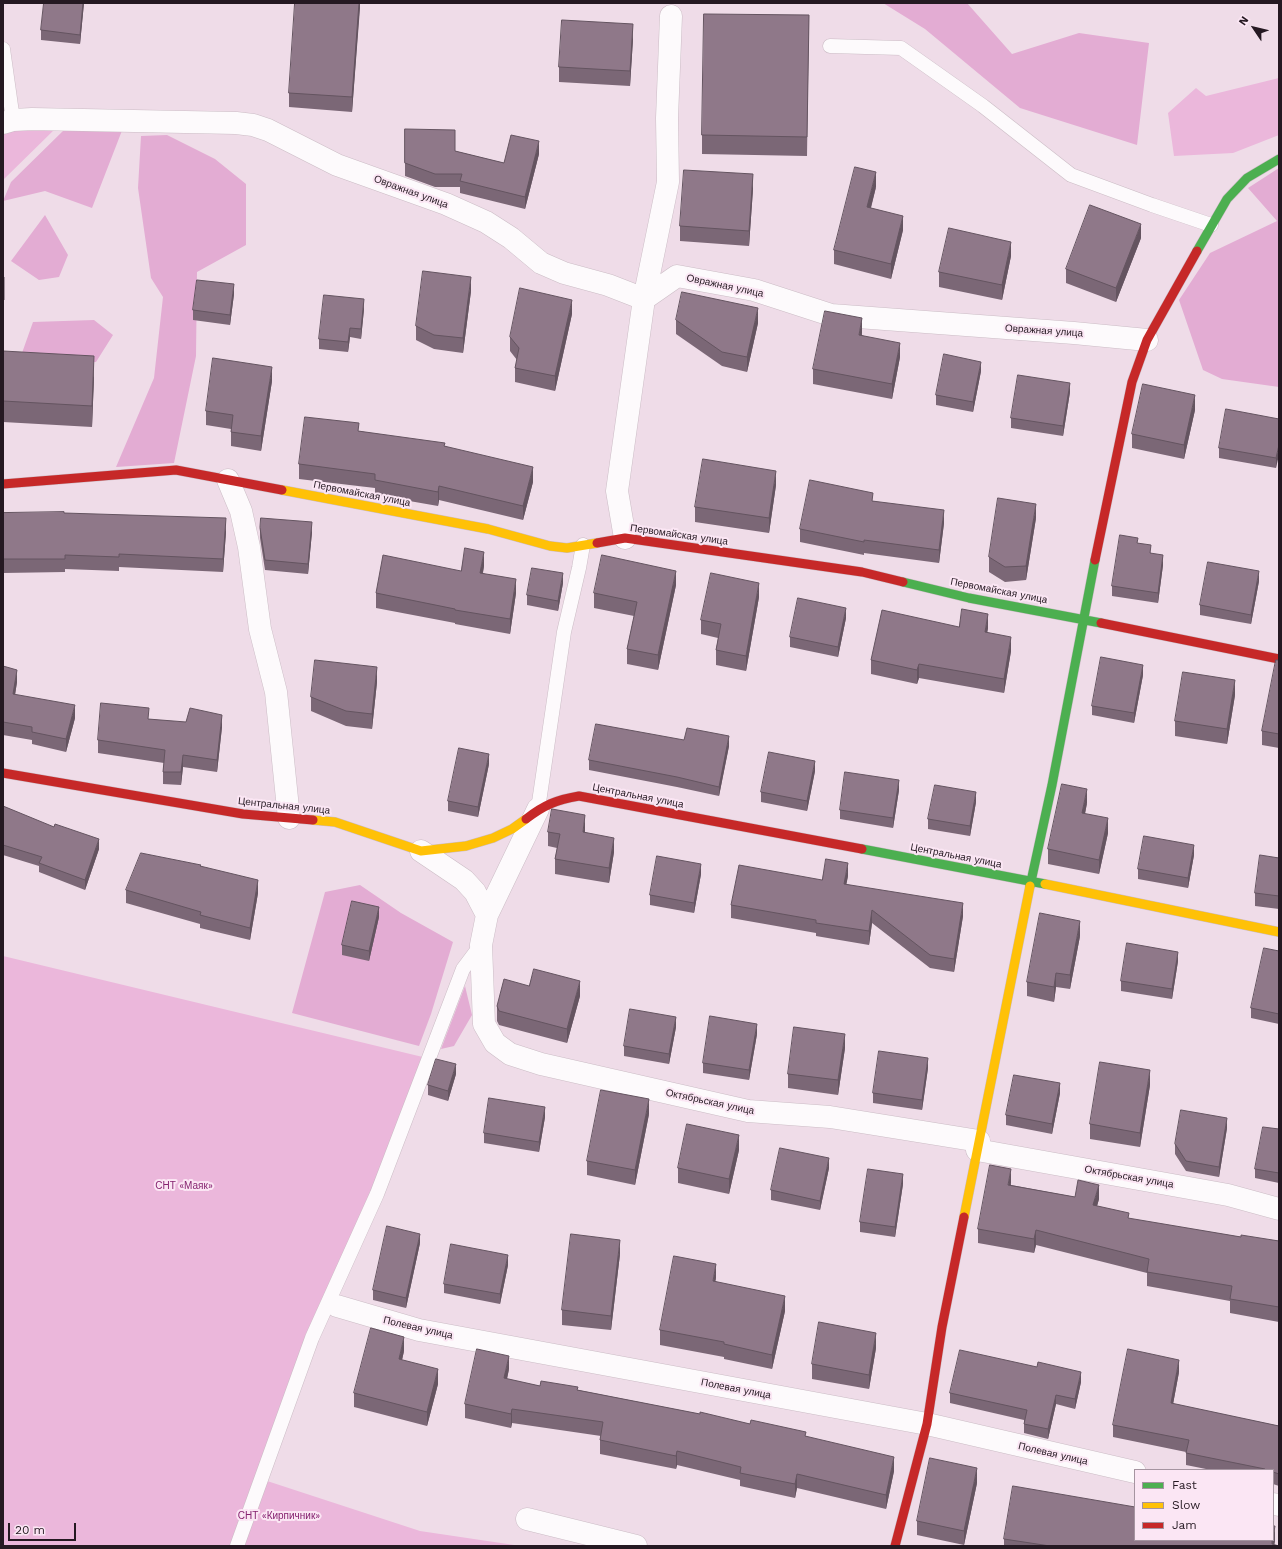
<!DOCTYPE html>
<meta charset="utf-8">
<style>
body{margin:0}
#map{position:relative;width:1282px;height:1549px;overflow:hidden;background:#efdce8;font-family:"Work Sans",sans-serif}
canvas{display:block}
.frame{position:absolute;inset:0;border:4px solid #251922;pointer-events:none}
.legend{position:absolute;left:1134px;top:1469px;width:140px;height:72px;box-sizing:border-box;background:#fbe6f4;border:1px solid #a594a0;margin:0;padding:5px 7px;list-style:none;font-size:12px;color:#251922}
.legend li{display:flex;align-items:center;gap:8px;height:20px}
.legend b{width:20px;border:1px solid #a594a0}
.north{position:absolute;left:1234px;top:8px;width:40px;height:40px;-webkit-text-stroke:3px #fbe6f4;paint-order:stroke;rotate:305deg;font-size:11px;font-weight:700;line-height:16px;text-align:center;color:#251922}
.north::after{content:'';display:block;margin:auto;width:14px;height:18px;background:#251922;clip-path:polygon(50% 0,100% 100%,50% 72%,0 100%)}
.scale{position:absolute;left:8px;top:1523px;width:68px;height:18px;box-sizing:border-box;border:2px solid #251922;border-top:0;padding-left:5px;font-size:12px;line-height:14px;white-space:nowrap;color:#251922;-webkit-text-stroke:3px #fbe6f4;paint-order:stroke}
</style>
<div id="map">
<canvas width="1282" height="1549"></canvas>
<div class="frame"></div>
<ul class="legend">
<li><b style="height:5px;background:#4caf50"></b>Fast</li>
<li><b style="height:5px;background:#ffc107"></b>Slow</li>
<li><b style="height:5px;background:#c62828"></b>Jam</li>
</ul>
<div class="north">N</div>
<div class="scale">20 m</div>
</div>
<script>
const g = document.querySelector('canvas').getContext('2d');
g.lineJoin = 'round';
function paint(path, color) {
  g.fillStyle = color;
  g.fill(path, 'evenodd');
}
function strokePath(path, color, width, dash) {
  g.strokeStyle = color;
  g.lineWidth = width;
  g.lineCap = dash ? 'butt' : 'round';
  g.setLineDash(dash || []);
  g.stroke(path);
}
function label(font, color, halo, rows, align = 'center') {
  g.font = font + ' "Work Sans",sans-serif';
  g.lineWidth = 4;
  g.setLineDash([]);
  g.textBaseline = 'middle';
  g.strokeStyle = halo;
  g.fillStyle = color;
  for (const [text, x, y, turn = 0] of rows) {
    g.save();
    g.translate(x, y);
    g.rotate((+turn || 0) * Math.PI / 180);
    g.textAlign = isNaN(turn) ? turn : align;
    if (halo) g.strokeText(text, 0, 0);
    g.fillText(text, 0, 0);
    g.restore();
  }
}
const green = new Path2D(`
 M1279 78V135L1233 153 1174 156 1168 113 1196 88 1206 96Z
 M55 129 3 180V134L8 131Z
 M3 956 431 1059 261 1479 420 1531 521 1546H3Z`);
const forest = new Path2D(`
 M883 3H967L1012 54 1079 33 1149 43 1137 145 1020 108 925 29Z
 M123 128 92 208 45 191 3 201 11 182 64 130Z
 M167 135 215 159 246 184V245L197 272 196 356 174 463 116 467 154 378 163 297 151 278 138 188 141 136Z
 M1279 168V387L1222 379 1203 370 1179 300 1210 253 1277 221 1248 188Z
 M45 215 68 255 59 277 39 280 11 261Z
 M94 320 113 335 96 362 17 367 33 322Z
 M360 885 401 913 453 942 431 1014 419 1046 292 1013 325 892Z
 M465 986 472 1015 454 1046 441 1049Z`);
const lane = new Path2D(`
 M830 46 901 48 983 106 1071 175 1152 205 1211 225
 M3 49 13 120
 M538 809 564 632 579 568 583 545
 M237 1546 312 1338 377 1194 463 969 481 945`);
const street = new Path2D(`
 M3 123 13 120 32 119 236 123 253 125 268 130 337 165 446 204 486 222 511 238 541 263 564 273 608 285 644 299 677 276 754 290 831 315 1074 333 1147 340
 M228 480 241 511 249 547 260 629 276 692 289 818
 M625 538 617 491 644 299 668 182 667 118 671 16
 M538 809 487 915 481 945 484 1024 495 1043 510 1054 541 1064 748 1111 830 1117 979 1141
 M421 851 464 880 475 892 487 915
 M977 1150 1228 1195 1279 1209
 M337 1306 419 1330 927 1424 1135 1472
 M1273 1504 1279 1505
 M527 1519 636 1546`);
const fast = new Path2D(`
 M1197 251 1227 199 1247 178 1279 159
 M903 582 969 598 1101 623
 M862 849 1045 884
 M1030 886 1052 785 1095 560`);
const slow = new Path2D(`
 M282 490 488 529 550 546 567 548 597 543
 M313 820 335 822 421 851 466 846 493 838 512 829 526 819
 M1045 884 1279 932
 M964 1217 1030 886`);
const jam = new Path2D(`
 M3 484 176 470 282 490
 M597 543 625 538 862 572 903 582
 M1095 560 1132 382 1147 340 1197 251
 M1101 623 1279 659
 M3 773 243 814 313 820
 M526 819C544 805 556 800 579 796L862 849
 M895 1546 927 1424 942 1327 964 1217`);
const wall = new Path2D(`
 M44 3H84L80 44 41 40V30Z
 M360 3 352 112 289 107V93Z
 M809 15 807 156 702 154V135Z
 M633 39 630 86 559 82V67Z
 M405 129 455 151 504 163 539 154 525 209 460 193V187H435L405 176Z
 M876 187 871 208 903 230 891 279 834 264V250Z
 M753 189 749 246 680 241V226Z
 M1141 238 1116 302 1066 283V269Z
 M1011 256 1002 300 939 287V272Z
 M3 277 4 300V310H3Z
 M471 291 463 353 434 349 416 340V326Z
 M234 294 230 325 193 320V310Z
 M364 309 361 339 350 337 348 352 319 349V339Z
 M572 314 555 391 515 382V368L517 360 510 351V337Z
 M676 320 758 323 747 372 722 366 676 334Z
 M862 333V335L900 357 892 399 813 384V369Z
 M3 351 94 377 92 427 3 422Z
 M981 371 973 412 936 405V395Z
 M272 381 261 451 231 446V429L206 425V411Z
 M1070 392 1063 436 1011 428V418Z
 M1195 410 1184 459 1132 448V434Z
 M1279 419 1276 468 1219 458V448Z
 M359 431 445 446 533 482 523 520 439 500 438 506 375 495V488L299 479V464Z
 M776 485 769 533 695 522V507Z
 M873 501 944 523 939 563 864 553V555L800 542V529Z
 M3 513H64L226 532 223 572 119 567V571L65 569V572L3 573Z
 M1036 518 1026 580 1005 582 989 572V557Z
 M260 528 312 532 308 574 265 570 260 538Z
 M1138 543 1151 553 1163 565 1158 603 1112 596V586Z
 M484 566 483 573 516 593 510 634 455 624V623L376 608V593L461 571Z
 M1259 581 1251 624 1200 615V605Z
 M563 583 558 611 527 605V595Z
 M676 585 658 670 627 664V649L634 616 594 608V593Z
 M759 597 746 671 716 665V650L718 638 701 634V620Z
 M846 618 838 657 790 647V637Z
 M959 627 988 628 987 632 1011 651 1004 693 919 678 917 684 871 674V660Z
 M1279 660V748L1262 745V731Z
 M3 666 17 682 15 695 75 718 66 752 32 744V740L3 735Z
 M1143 675 1134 723 1092 715V706Z
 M377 682 372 729 346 726 311 711V697Z
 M1235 695 1227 744 1175 736V721Z
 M149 719 222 727 217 772 183 767 181 785 163 784V772L164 763 98 753V740Z
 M684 740 729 746 719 796 677 787 589 770V760Z
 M489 764 478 817 448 811V801Z
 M815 771 807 811 761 802V792Z
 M899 790 893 828 840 819V810Z
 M976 802 970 836 928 829V819Z
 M1087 803 1085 814 1108 833 1099 874 1048 864V849Z
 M3 806 99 849 85 890 39 872V866L3 855Z
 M585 830V832L614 852 609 883 555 874V859L557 848 548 846V832Z
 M1194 855 1188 888 1138 879V869Z
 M1279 858V909L1255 906V893Z
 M201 866 258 893 250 940 200 928V924L126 903V890Z
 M701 874 694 913 650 905V895Z
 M848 876 846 884 963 916 954 972 930 968 872 923 869 945 816 936V933L731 918V905Z
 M379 917 369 961 342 955V945Z
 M1080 936 1070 989 1056 987 1054 1002 1027 996V982Z
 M1279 951V1024L1251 1018V1008Z
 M1178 961 1172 999 1121 991V981Z
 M529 986 580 996 567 1043 499 1025 497 1021V1006Z
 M676 1027 669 1064 624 1056V1046Z
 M757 1034 749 1080 703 1073V1063Z
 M845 1048 838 1095 788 1088V1074Z
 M928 1068 922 1110 873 1103V1093Z
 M456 1074 448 1101 428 1095V1085Z
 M1150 1085 1140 1147 1090 1139V1124Z
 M1060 1093 1052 1134 1006 1125V1115Z
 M649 1114 635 1185 587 1175V1161Z
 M545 1117 539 1152 484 1143V1133Z
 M1227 1128 1219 1177 1186 1171 1175 1154V1144Z
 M1279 1129V1183L1255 1178V1169Z
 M739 1150 729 1194 678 1183V1168Z
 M829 1168 820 1210 771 1200V1190Z
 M1011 1183V1185L1075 1197 1099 1199 1097 1206 1129 1219 1241 1237 1279 1241V1322L1230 1313V1301L1147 1286V1273L1036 1245 1034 1253 978 1243V1229Z
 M903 1184 895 1237 860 1232V1222Z
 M420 1243 406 1308 373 1300V1290Z
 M620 1254 611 1330 562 1325V1310Z
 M508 1265 500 1304 444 1293V1284Z
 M716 1278 715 1281 785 1311 772 1369 724 1359V1357L660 1345V1330Z
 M876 1348 869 1389 812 1379V1364Z
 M404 1351 402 1360 438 1384 427 1426 354 1407V1393Z
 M509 1369 507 1379 540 1386 578 1390 750 1424 806 1436 894 1471 886 1509 797 1488 795 1498 740 1486V1480L677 1465 676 1469 600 1454V1440L601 1436 512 1423 511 1428 465 1418V1404Z
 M1179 1372 1173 1404 1279 1426V1486L1273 1484V1470H1211L1186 1465V1452L1113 1437V1425Z
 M1081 1382 1075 1409 1056 1404 1048 1439 1024 1433V1420L950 1403V1393Z
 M977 1483 964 1545 917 1535V1521Z
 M1004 1539 1275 1541 1274 1545 1279 1546H1004Z`);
const shadedWall = new Path2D(`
 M83 3H84L80 44V35Z
 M359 3H360V8L352 112V97Z
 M633 24V39L630 86V71Z
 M539 141V154L525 209V197Z
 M876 172V187L867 222V207Z
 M753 174V189L749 246V231Z
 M903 216V230L891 279V264Z
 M1141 224V238L1116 302V288Z
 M1011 242V256L1002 300V285Z
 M471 277V291L463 353V338Z
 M234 284V294L230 325V315Z
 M364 299V309L361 339V329Z
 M572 300V314L555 391V376Z
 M758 308V323L747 372V357Z
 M862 318V333L859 349V335Z
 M350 328V337L348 352V342Z
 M900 343V357L892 399V384Z
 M94 356V377L92 427V406Z
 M981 362V371L973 412V402Z
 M272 367V381L261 451V436Z
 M1070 383V392L1063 436V426Z
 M1195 395V410L1184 459V445Z
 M1279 445V455L1276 468V458Z
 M533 467V482L523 520V506Z
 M776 471V485L769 533V518Z
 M439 486V500L438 506V492Z
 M1036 504V518L1026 580V566Z
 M944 510V523L939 563V550Z
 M226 518V532L223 572V559Z
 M312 522V532L308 574V564Z
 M484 552V566L480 587V573Z
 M1163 555V565L1158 603V593Z
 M676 571V585L658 670V655Z
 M1259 571V581L1251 624V615Z
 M563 573V583L558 611V601Z
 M516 579V593L510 634V619Z
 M759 583V597L746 671V656Z
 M846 608V618L838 657V647Z
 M988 614V628L985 647V632Z
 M1011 637V651L1004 693V679Z
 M919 664V678L917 684V670Z
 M1143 665V675L1134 723V713Z
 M377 667V682L372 729V714Z
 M17 670V682L13 707V694Z
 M1235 680V695L1227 744V729Z
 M75 705V718L66 752V739Z
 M222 715V727L217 772V760Z
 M729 736V746L719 796V787Z
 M489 754V764L478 817V807Z
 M183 755V767L181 785V772Z
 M815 761V771L807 811V801Z
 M899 780V790L893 828V818Z
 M1087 789V803L1082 828V813Z
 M976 792V802L970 836V826Z
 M585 815V830L583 847V832Z
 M1108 818V833L1099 874V860Z
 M614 838V852L609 883V868Z
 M99 839V849L85 890V880Z
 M1194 845V855L1188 888V878Z
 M848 863V876L844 897V884Z
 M701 864V874L694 913V903Z
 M258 880V893L250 940V928Z
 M963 903V916L954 972V959Z
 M379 907V917L369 961V951Z
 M872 910V923L869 945V931Z
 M1080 921V936L1070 989V975Z
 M1178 952V961L1172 999V989Z
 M1056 973V987L1054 1002V987Z
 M580 981V996L567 1043V1029Z
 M676 1017V1027L669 1064V1054Z
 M757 1024V1034L749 1080V1070Z
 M845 1034V1048L838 1095V1080Z
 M928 1058V1068L922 1110V1100Z
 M456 1064V1074L448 1101V1091Z
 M1150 1070V1085L1140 1147V1133Z
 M1060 1083V1093L1052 1134V1124Z
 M649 1099V1114L635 1185V1170Z
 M545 1107V1117L539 1152V1142Z
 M1227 1118V1128L1219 1177V1167Z
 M739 1135V1150L729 1194V1179Z
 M829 1158V1168L820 1210V1201Z
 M1011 1169V1183L1008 1199V1185Z
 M903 1174V1184L895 1237V1227Z
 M1099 1185V1199L1093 1220V1205Z
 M1036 1230V1245L1034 1253V1239Z
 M420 1234V1243L406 1308V1298Z
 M620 1240V1254L611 1330V1316Z
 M508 1255V1265L500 1304V1294Z
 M716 1264V1278L713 1295V1281Z
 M785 1296V1311L772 1369V1355Z
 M876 1333V1348L869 1389V1375Z
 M404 1337V1351L399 1373V1359Z
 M509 1356V1369L504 1392V1378Z
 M1179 1360V1372L1171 1415V1403Z
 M438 1369V1384L427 1426V1412Z
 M1081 1372V1382L1075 1409V1399Z
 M1056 1395V1404L1048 1439V1429Z
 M512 1409V1423L511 1428V1414Z
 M677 1451V1465L676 1469V1456Z
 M894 1457V1471L886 1509V1495Z
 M977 1468V1483L964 1545V1531Z
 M797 1474V1488L795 1498V1484Z
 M1275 1526V1541L1274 1546H1272Z`);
const building = new Path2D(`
 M44 3H83L80 35 41 30Z
 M295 3H359L352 97 289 93Z
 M704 14 809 15 807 137 702 135Z
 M562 20 633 24 630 71 559 67Z
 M405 129 455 130V151L504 163 511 135 539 141 525 197 460 181 462 174H435L405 163Z
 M855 167 876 172 867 207 903 216 891 264 834 250Z
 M684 170 753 174 749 231 680 226Z
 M1090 205 1141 224 1116 288 1066 269Z
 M949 228 1011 242 1002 285 939 272Z
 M423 271 471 277 463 338 434 335 416 326Z
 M3 277H4V300H3Z
 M197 280 234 284 230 315 193 310Z
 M520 288 572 300 555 376 515 368 519 348 510 337Z
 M682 292 758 308 747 357 722 352 676 320Z
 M324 295 364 299 361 329 350 328 348 342 319 339Z
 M825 311 862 318 859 335 900 343 892 384 813 369Z
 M3 351 94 356 92 406 3 401Z
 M944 354 981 362 973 402 936 395Z
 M213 358 272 367 261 436 231 432 233 415 206 411Z
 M1018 375 1070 383 1063 426 1011 418Z
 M1143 384 1195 395 1184 445 1132 434Z
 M1226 409 1279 419V445L1276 458 1219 448Z
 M305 417 359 423 358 431 445 443 444 446 533 467 523 506 439 486 438 492 375 480V474L299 464Z
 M703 459 776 471 769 518 695 507Z
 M810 480 873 493 872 501 944 510 939 550 864 540V542L800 529Z
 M998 498 1036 504 1026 566 1005 567 989 557Z
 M64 512V513L226 518 223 559 119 554V557L65 555V559H3V513Z
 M261 518 312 522 308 564 265 560 260 528Z
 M1120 535 1138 538 1137 543 1151 545 1150 553 1163 555 1158 593 1112 586Z
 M465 548 484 552 480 573 516 579 510 619 455 610V609L376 593 383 555 461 571Z
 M602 555 676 571 658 655 627 649 637 602 594 593Z
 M1208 562 1259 571 1251 615 1200 605Z
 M532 568 563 573 558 601 527 595Z
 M711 573 759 583 746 656 716 650 721 624 701 620Z
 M798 598 846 608 838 647 790 637Z
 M962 609 988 614 985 632 1011 637 1004 679 919 664 917 670 871 660 882 610 959 627Z
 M1101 657 1143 665 1134 713 1092 706Z
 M315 660 377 667 372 714 346 711 311 697Z
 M1276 660H1279V734L1262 731Z
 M3 666 17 670 13 694 75 705 66 739 32 732V727L3 722Z
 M1183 672 1235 680 1227 729 1175 721Z
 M101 703 149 708 148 719 186 722 190 708 222 715 217 760 183 755 181 772H163L165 750 98 740Z
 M596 724 684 740 687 728 729 736 719 787 677 777 589 760Z
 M459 748 489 754 478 807 448 801Z
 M769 752 815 761 807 801 761 792Z
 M845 772 899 780 893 818 840 810Z
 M1062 784 1087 789 1082 813 1108 818 1099 860 1048 849Z
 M935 785 976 792 970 826 928 819Z
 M3 806 54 827 55 824 99 839 85 880 39 863 42 857 3 845Z
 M552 809 585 815 583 832 614 838 609 868 555 859 560 834 548 832Z
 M1144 836 1194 845 1188 878 1138 869Z
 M141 853 201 865 200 866 258 880 250 928 200 915 201 912 126 890Z
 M1260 855 1279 858V896L1255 893Z
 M657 856 701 864 694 903 650 895Z
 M826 859 848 863 844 884 963 903 954 959 930 955 872 910 869 931 816 923V920L731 905 739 865 822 880Z
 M352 901 379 907 369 951 342 945Z
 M1040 913 1080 921 1070 975 1056 973 1054 987 1027 982Z
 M1127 943 1178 952 1172 989 1121 981Z
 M1264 948 1279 951V1014L1251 1008Z
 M534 969 580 981 567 1029 499 1011 497 1006 504 979 529 986Z
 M630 1009 676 1017 669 1054 624 1046Z
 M710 1016 757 1024 749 1070 703 1063Z
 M794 1027 845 1034 838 1080 788 1074Z
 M879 1051 928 1058 922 1100 873 1093Z
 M436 1059 456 1064 448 1091 428 1085Z
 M1100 1062 1150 1070 1140 1133 1090 1124Z
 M1014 1075 1060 1083 1052 1124 1006 1115Z
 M601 1090 649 1099 635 1170 587 1161Z
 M489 1098 545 1107 539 1142 484 1133Z
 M1181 1110 1227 1118 1219 1167 1186 1161 1175 1144Z
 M687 1124 739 1135 729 1179 678 1168Z
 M1263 1127 1279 1129V1173L1255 1169Z
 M780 1148 829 1158 820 1201 771 1190Z
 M990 1165 1011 1169 1008 1185 1075 1197 1078 1180 1099 1185 1093 1205 1129 1213 1128 1218 1241 1237V1235L1279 1241V1307L1230 1299 1232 1286 1147 1272 1149 1259 1036 1230 1034 1239 978 1229Z
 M868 1169 903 1174 895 1227 860 1222Z
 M387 1226 420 1234 406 1298 373 1290Z
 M571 1234 620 1240 611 1316 562 1310Z
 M451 1244 508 1255 500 1294 444 1284Z
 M674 1256 716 1264 713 1281 785 1296 772 1355 724 1344V1342L660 1330Z
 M819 1322 876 1333 869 1375 812 1364Z
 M371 1328 404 1337 399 1359 438 1369 427 1412 354 1393Z
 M477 1349 509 1356 504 1378 540 1386 541 1381 578 1387 577 1390 700 1414V1412L750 1424 751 1420 806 1432 805 1436 894 1457 886 1495 797 1474 795 1484 740 1473 741 1467 677 1451 676 1456 600 1440 603 1422 512 1409 511 1414 465 1404Z
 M1128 1349 1179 1360 1171 1403 1279 1426V1474L1273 1472V1470H1265V1469L1186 1453 1189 1440 1113 1425Z
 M960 1350 1037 1367 1038 1362 1081 1372 1075 1399 1056 1395 1048 1429 1024 1424 1027 1410 950 1393Z
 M930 1458 977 1468 964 1531 917 1521Z
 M1013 1486 1135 1507V1540H1272V1544L1279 1546H1050L1004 1539Z
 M1273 1526H1275L1273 1537Z`);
const streetNames = [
 ["Овражная улица",411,192,20],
 ["Овражная улица",725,286,12],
 ["Овражная улица",1044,331,4],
 ["Первомайская улица",362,494,11],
 ["Первомайская улица",679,535,8],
 ["Первомайская улица",999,591,11],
 ["Центральная улица",638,796,11],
 ["Центральная улица",284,806,6],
 ["Центральная улица",956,856,11],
 ["Октябрьская улица",710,1102,12],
 ["Октябрьская улица",1129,1177,10],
 ["Полевая улица",418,1328,13],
 ["Полевая улица",736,1389,11],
 ["Полевая улица",1053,1454,13]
];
const parkNames = [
 ["СНТ «Маяк»",184,1186],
 ["СНТ «Кирпичник»",279,1516]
];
paint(green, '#ebb7db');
paint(forest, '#e3acd3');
strokePath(lane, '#cbbcc5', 15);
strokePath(street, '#cbbcc5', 23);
strokePath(fast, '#cbbcc5', 10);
strokePath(slow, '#cbbcc5', 10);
strokePath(jam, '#cbbcc5', 10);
strokePath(lane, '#fdfafc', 14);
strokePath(street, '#fdfafc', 22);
strokePath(fast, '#4caf50', 9);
strokePath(slow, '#ffc107', 9);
strokePath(jam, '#c62828', 9);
paint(wall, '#7b6776');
paint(shadedWall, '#645460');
paint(building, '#8f7889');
strokePath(building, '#645460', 1);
label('10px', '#251922', '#fbe6f4', streetNames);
label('10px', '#862370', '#fbe6f4', parkNames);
</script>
